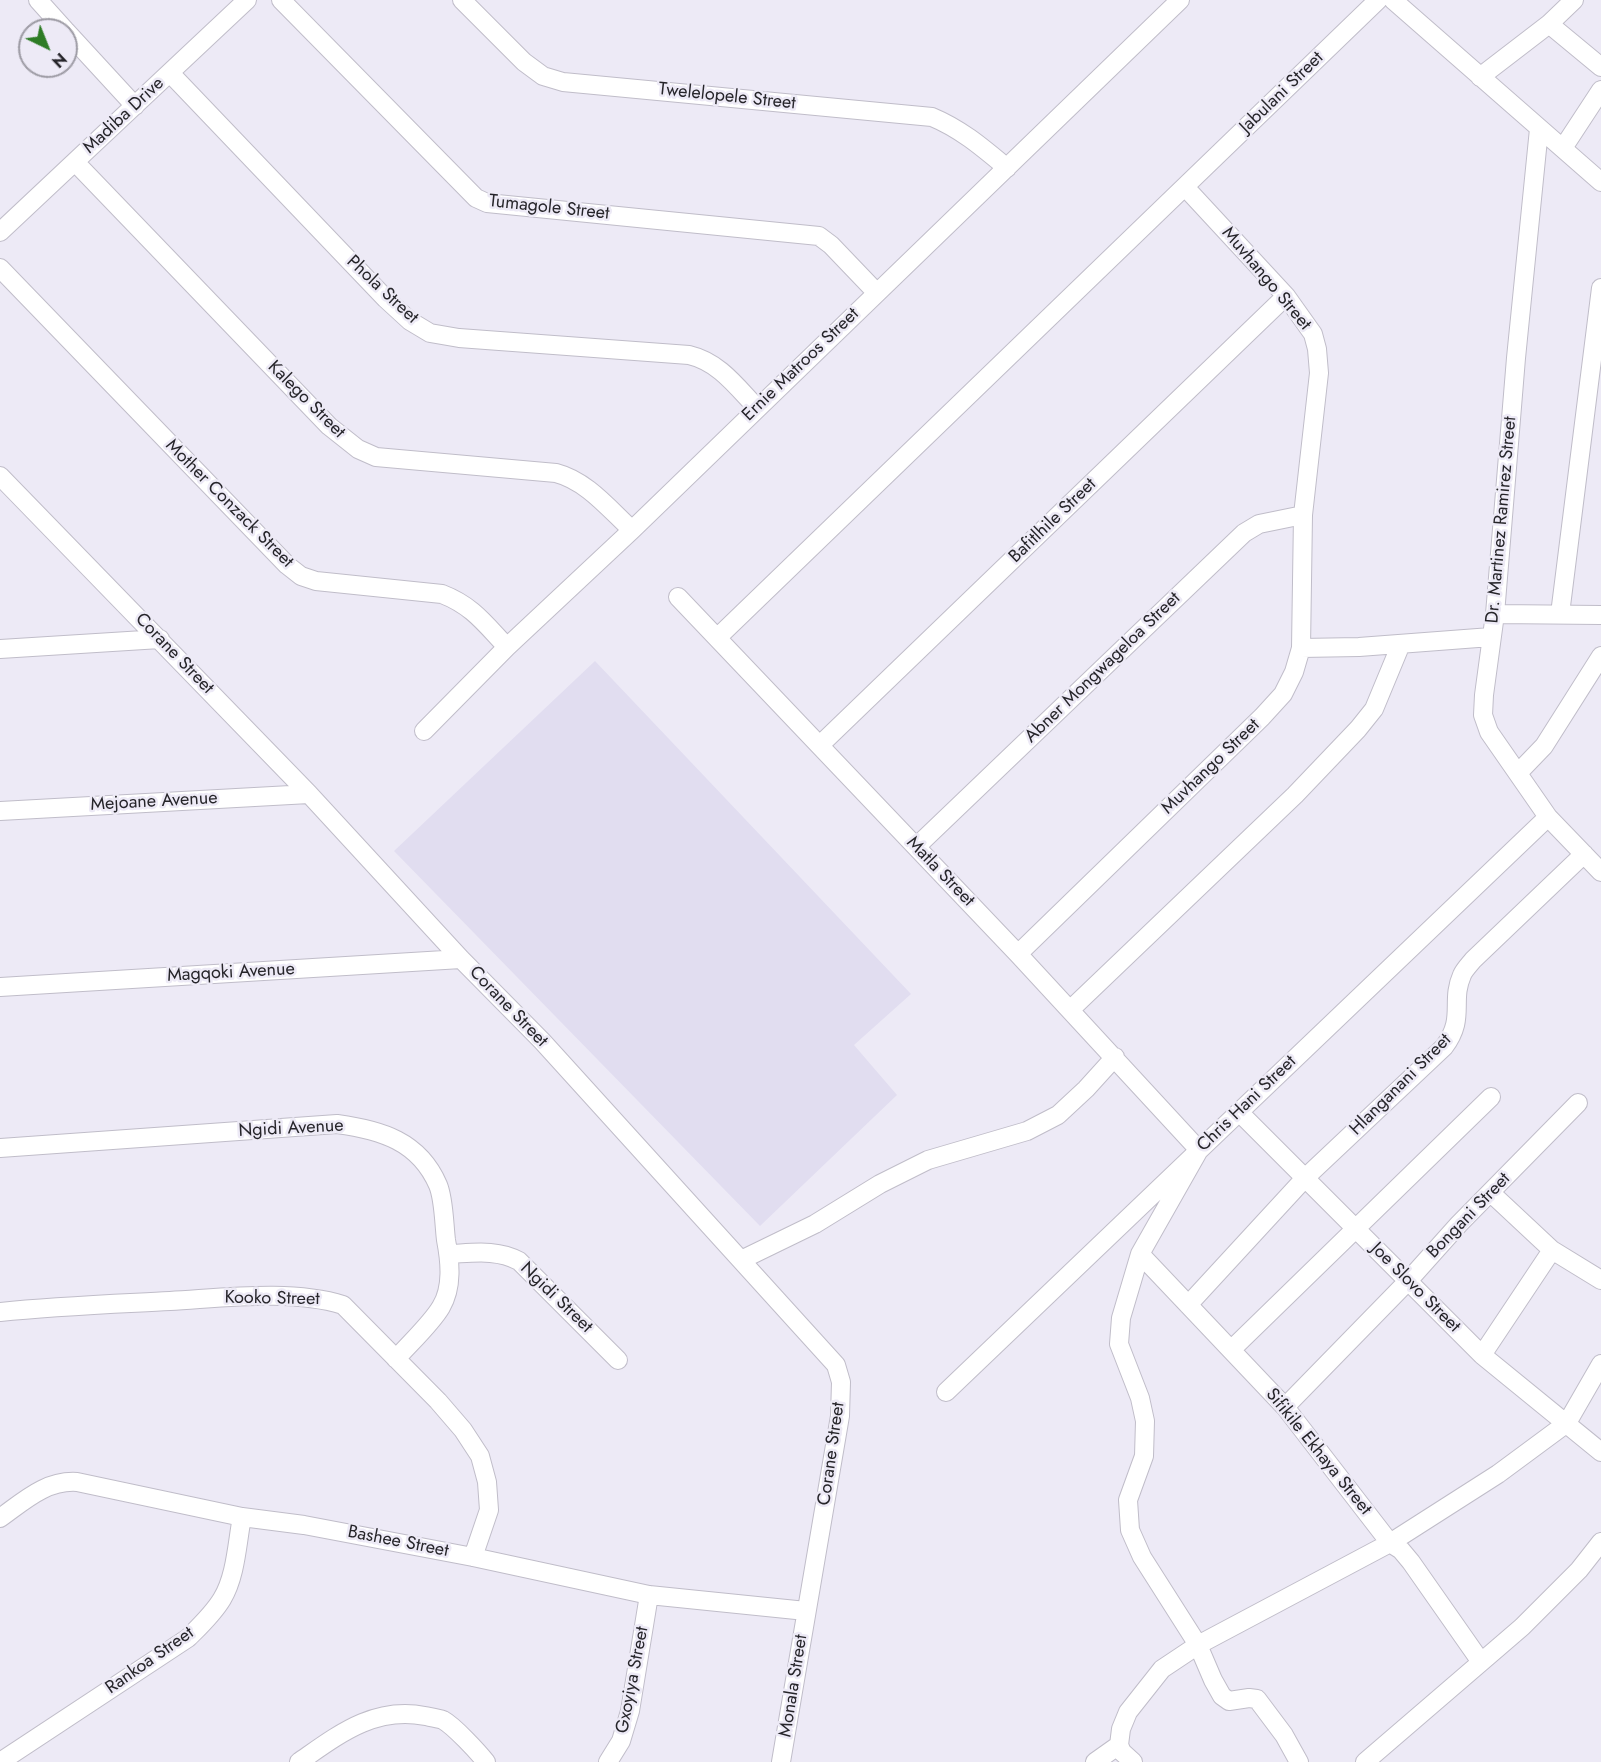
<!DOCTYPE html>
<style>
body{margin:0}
#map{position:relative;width:1601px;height:1762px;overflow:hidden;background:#edeaf6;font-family:Jost,sans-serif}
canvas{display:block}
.north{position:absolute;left:18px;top:18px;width:60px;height:60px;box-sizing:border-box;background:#edeaf6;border:2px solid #9d9ba4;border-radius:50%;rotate:137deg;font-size:16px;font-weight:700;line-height:24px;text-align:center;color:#26252a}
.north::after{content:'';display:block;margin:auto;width:21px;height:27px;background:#2e7c25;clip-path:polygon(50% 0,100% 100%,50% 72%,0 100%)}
</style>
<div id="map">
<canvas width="1601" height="1762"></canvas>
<div class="north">N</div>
</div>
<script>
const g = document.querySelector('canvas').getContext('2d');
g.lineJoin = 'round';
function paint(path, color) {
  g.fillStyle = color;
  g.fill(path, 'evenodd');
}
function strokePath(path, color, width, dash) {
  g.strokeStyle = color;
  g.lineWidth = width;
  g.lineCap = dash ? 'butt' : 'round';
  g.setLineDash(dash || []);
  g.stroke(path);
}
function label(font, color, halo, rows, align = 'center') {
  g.font = font + ' Jost,sans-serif';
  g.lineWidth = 5;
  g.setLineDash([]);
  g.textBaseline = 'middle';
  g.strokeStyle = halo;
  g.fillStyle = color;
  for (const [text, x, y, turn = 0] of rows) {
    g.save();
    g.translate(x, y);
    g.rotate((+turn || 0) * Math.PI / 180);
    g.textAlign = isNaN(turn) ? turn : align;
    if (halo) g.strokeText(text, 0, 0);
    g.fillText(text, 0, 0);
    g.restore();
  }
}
const built = new Path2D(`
 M595 661 911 994 854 1045 897 1095 760 1226 394 851Z`);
const street = new Path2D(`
 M38 0 65 30
 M281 0 476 198 487 203 819 236 831 245 876 292
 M462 0 524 62 543 76 563 82 932 117C961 129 983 148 1007 168
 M1393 0 1601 182
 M1549 24 1601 67
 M66 31 135 106
 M170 73 386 299 410 321 430 333 459 338 689 355C719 362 736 386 757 408
 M1480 77 1549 24 1574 0
 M1539 129 1516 358 1495 614 1484 695 1483 715 1489 732 1548 817 1601 872
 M1563 148 1601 90
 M75 162 329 426 358 449 376 457 556 473C587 481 609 509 632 530
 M0 232 247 0
 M0 268 287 565 301 576 316 581 442 594C473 606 485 624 507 647
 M0 476 309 794 461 959 542 1041 836 1365 841 1382 840 1416 781 1762
 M678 597 1018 954 1199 1150 1140 1254 1121 1318 1119 1344 1140 1398 1145 1421 1144 1456 1128 1500 1130 1530 1142 1557 1198 1645 1213 1680 1222 1696 1229 1701 1249 1698 1257 1699 1284 1735 1299 1762
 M1495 614 1601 615
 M1560 614 1601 288
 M717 638 1378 0
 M1301 648 1359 647 1491 637
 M0 649 160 639
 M424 731 507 647 632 530 1180 0
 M820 745 1286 296
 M1518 773 1544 746 1601 656
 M0 811 309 794
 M916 847 1244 533 1259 524 1303 515
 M1018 954 1262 717 1283 694 1294 672 1301 648 1303 515 1319 373 1317 349 1313 334 1286 296 1185 187
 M0 987 461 959
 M1070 1010 1295 795 1358 729 1374 709 1401 644
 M1239 1112 1482 1355 1601 1452
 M0 1148 337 1124C381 1130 419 1141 438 1185 444 1199 444 1224 446 1240 450 1261 453 1287 441 1307 431 1324 409 1344 396 1359
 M1491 1193 1552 1250 1601 1280
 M449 1254C473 1253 497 1249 519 1261L618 1360
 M1140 1254 1285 1407 1390 1543 1401 1550 1411 1562 1481 1662
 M741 1260 815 1224 880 1184 928 1160 1027 1131 1058 1115 1086 1089 1115 1057
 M1188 1305 1305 1178 1444 1047C1466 1018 1450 1002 1462 975 1464 970 1469 965 1473 960L1584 854
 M0 1312C56 1306 113 1304 170 1301 224 1298 292 1289 343 1305L438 1401 463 1430 480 1456 487 1482 489 1510 473 1557
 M1231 1350 1491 1097
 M1482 1355 1552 1250
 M946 1392 1548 817
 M1285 1407 1408 1281 1459 1224 1578 1103
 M0 1518C24 1501 46 1480 77 1482L242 1517 304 1525 473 1557 649 1595 806 1611
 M0 1762 188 1638C200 1626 213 1614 222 1599 236 1576 237 1543 242 1517
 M299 1762C338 1735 374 1706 425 1716 430 1717 438 1718 443 1720 454 1726 478 1752 486 1762
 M608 1762 621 1741 630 1711 649 1595
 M1095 1762 1119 1745
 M1133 1762 1122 1752 1119 1745 1121 1729 1128 1712 1162 1669 1198 1645 1390 1543 1498 1474 1567 1423 1601 1364
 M1365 1762 1522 1627 1579 1570 1601 1542`);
const streetNames = [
 ["Jabulani Street",1282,93,-44],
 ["Twelelopele Street",727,97,6],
 ["Madiba Drive",124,116,-43],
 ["Tumagole Street",549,208,6],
 ["Muvhango Street",1266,279,50],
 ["Phola Street",382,290,43],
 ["Ernie Matroos Street",801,365,-44],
 ["Kalego Street",306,400,45],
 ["Mother Conzack Street",229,504,45],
 ["Dr. Martinez Ramirez Street",1502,520,-85],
 ["Bafitlhile Street",1053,521,-44],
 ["Corane Street",174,654,46],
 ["Abner Mongwageloa Street",1103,668,-44],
 ["Muvhango Street",1211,767,-44],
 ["Mejoane Avenue",154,802,-3],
 ["Matla Street",940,872,46],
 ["Magqoki Avenue",231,973,-3],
 ["Corane Street",508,1007,46],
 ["Hlanganani Street",1401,1085,-45],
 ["Chris Hani Street",1247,1104,-44],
 ["Ngidi Avenue",291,1129,-3],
 ["Bongani Street",1469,1216,-46],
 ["Joe Slovo Street",1415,1288,45],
 ["Ngidi Street",556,1298,44],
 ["Kooko Street",272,1299,1],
 ["Sifikile Ekhaya Street",1318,1452,51],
 ["Corane Street",832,1454,-82],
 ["Bashee Street",398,1542,11],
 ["Rankoa Street",150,1661,-35],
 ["Gxoyiya Street",633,1680,-79],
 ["Monala Street",794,1686,-81]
];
paint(built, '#e1ddf0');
strokePath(street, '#c0bdc9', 20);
strokePath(street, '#fff', 18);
label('18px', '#26252a', '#edeaf6', streetNames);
</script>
